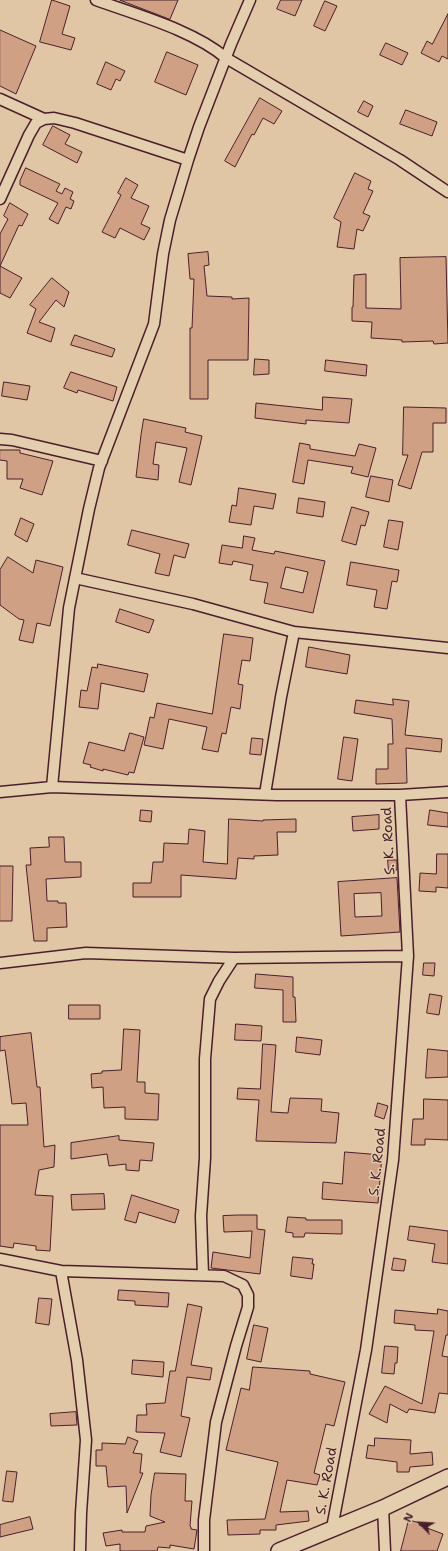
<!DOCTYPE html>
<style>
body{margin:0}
#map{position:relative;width:448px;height:1551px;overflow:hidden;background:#e1c6a6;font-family:"Shantell Sans",sans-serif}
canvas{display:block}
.north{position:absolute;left:400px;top:1503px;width:40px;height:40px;-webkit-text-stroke:3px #e3cead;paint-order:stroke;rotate:295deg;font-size:11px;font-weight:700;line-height:16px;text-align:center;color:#4a1f2b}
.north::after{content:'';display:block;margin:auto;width:14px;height:18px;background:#4a1f2b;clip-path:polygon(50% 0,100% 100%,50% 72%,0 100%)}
</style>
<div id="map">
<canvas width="448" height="1551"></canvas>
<div class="north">N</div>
</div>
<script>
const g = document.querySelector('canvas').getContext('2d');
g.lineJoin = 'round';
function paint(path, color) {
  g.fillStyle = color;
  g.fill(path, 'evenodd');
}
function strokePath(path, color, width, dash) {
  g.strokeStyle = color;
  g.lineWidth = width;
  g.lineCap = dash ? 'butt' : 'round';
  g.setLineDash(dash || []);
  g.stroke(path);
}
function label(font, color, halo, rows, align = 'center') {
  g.font = font + ' "Shantell Sans",sans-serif';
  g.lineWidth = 3;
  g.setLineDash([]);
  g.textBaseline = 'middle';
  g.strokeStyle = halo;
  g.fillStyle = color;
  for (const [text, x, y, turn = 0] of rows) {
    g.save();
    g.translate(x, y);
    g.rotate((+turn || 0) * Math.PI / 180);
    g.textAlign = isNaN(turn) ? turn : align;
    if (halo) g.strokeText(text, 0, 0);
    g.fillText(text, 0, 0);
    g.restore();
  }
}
const building = new Path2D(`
 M52 0 70 6 62 34 75 38 71 50 40 42Z
 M120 0H178L170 19Z
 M281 0H302L295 16 277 9Z
 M325 1 337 6 325 31 314 26Z
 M448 14V59L442 56 439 62 421 53 427 41 432 44Z
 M0 30 36 46 16 94 0 86Z
 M386 43 408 53 402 65 380 55Z
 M167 52 198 65 186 95 155 82Z
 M106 62 125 71 120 81 116 79 111 90 97 84Z
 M260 98 282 111 274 124 263 118 254 135 252 134 235 167 225 161Z
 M364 101 373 106 368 117 358 112Z
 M406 110 437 122 432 136 400 124Z
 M53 126 70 135 65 144 82 152 77 163 43 145Z
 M26 168 60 184 56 191 62 194 65 188 73 192 70 199 74 201 71 209 66 207 58 224 49 219 58 203 20 185V181Z
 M355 173 371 181 368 189 373 191 363 213 370 216 363 231 357 229 354 249 337 247 341 222 334 218Z
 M126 178 138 185 131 198 149 206 141 224 150 228 144 240 120 228 115 238 102 232 121 195 118 193Z
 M10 203 28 214 22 226 19 225 0 266 22 278 10 298 0 293V234L8 219 4 216Z
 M208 252 209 265 204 266 207 296 232 297V299L249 298 248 360H208V399H190V328H192L194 279H190L188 254Z
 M446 257 448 343 434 344 433 341 402 342V340L371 338 372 322 352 321V307H353L354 275 366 274V308L401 309 400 258Z
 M52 278 69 292 64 307 56 300 39 322 55 328 51 342 27 333 36 309 30 305Z
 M75 335 115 349 112 357 71 345Z
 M255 359 269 360V374L254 375Z
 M326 360 367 365 366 376 325 371Z
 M71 372 117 387 113 401 78 390 77 393 64 388Z
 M4 382 30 386 27 400 2 396Z
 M323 397 352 399 349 423 306 420V424L255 418 256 403 322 410Z
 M404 407 446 408V423H433V452H422L411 489 398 485 408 455H403Z
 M144 419 186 428 185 432 202 436 191 485 179 482 187 448 156 442 153 464 159 465 158 480 136 477 141 435Z
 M300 443 310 445V449L355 456 359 444 376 448 368 477 351 473 353 467 308 460 304 484 293 482Z
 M0 450H20V453L53 461 42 495 20 488 23 479H7V461L0 460Z
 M371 476 393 480 389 502 366 497Z
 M239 488 276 494 273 509 254 506 251 525 229 522 232 505 236 506Z
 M299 498 325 502 323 517 297 513Z
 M352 507 369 512 365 526 361 525 356 545 342 541Z
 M21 518 34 524 27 542 15 535Z
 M389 520 403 522 398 550 384 547Z
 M132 530 189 544 185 558 174 555 169 576 155 573 160 554 128 545Z
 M244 536 255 538 252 550 274 554 275 551 325 561 313 613 264 603 268 583 250 580 253 565 233 561 232 565 219 563 222 545 242 548ZM286 567 308 572 303 593 281 588Z
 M8 557 33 573 36 560 63 567 50 626 37 623 33 643 19 640 24 620 19 619 0 605V570Z
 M351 562 399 570 397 582 392 581 387 609 374 607 377 590 347 585Z
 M120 609 154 620 149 633 116 622Z
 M224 634 253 638 250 661 242 660 238 684 243 685 240 709 231 707 226 734 222 733 218 752 202 749 207 727 169 719 163 749 144 745 150 717 154 718 157 703 212 714Z
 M309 647 350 655 347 674 306 667Z
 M98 664 148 674 144 692 101 683 98 709 79 707 81 690 87 691 92 667 97 668Z
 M393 699 409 701 405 735 442 739 441 752 406 748 407 783 376 784V769H388V744H393L392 719 354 713 356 700 393 705Z
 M130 733 144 737 134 773 129 772 128 775 103 769V771L90 767 91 765 83 763 89 742 124 751Z
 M344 737 358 739 352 781 338 779Z
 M252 738 263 739 261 755 250 754Z
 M141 810 152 811 151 822 140 821Z
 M430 810 448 813V827L428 825Z
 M379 815V829L353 831 352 817Z
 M229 819 263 821V820L296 819V832H277L278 855 254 856V859L238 858 236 879 181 875V897H133V883H151L153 862H163L164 843 188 844 189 829 205 831 203 862 227 864Z
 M49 837H64L65 862H81V877L46 879 47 901H58V903H66L67 927 47 928V941H34L26 865H31L30 848 49 847Z
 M437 854H448V888L436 887V892L419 891 420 873 436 874Z
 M388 860H397V870L389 871Z
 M0 866H13L12 921H0Z
 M397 878 400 932 341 936 338 882ZM381 893 382 916 355 917 354 894Z
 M424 963H435L434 976 423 975Z
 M256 974 293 977V997H295L296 1022H283V990L255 988Z
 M430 994 442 996 439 1015 427 1013Z
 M69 1005H100V1019H69Z
 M236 1024 262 1026 261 1041 235 1040Z
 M124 1029 140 1030 137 1082H145V1093L159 1094 158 1120 125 1119V1107L104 1108 103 1087 92 1088 91 1074 102 1073V1071L121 1070Z
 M31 1033 37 1087H40L44 1147 55 1145 54 1167 39 1170 35 1195 53 1196 50 1251 36 1250V1246L14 1243 13 1248 0 1246V1125H28L26 1103 12 1104 5 1050 0 1051V1037Z
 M297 1037 322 1040 320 1055 296 1052Z
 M263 1044 276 1045 271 1112 288 1113 290 1098 322 1099 321 1111 339 1113 336 1143 256 1141 259 1100 237 1099 238 1088 260 1089Z
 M428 1049 448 1051V1077L426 1078Z
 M424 1099 448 1100V1140L425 1139V1145H411L413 1119H423Z
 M378 1103 388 1106 384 1119 375 1116Z
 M119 1136V1140L154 1143 152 1161 140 1160 139 1171 126 1170V1164L109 1166 107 1154 71 1159V1143Z
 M345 1152 382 1155 378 1203 322 1199 323 1182 342 1184Z
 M104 1194 105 1209 72 1210 71 1195Z
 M132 1195 179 1210 175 1223 139 1212 136 1223 125 1220Z
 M238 1215H257V1229L265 1230 260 1274 211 1268 213 1252 250 1258 252 1231 224 1232 223 1216Z
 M288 1217 306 1218V1220H342V1234L305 1233 304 1237H293V1233L286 1232Z
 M410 1226 448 1231V1264L432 1262 435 1244 408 1240Z
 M293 1257 313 1259 312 1264H314L312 1279 291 1276Z
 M394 1258 406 1260 404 1271 392 1270Z
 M119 1290 169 1293 168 1307 135 1305V1301L118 1300Z
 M39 1298 52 1299 49 1325 36 1323Z
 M188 1304 202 1307 191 1365 212 1368 210 1380 187 1377 181 1416 190 1418 181 1457 160 1452 165 1433 136 1432 137 1415H147L146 1404 165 1403 170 1371H175Z
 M438 1309 448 1311V1335H446L442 1356 448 1357V1394L439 1393 435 1413 409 1409 407 1413 390 1404 387 1423 369 1414 385 1386 422 1404 434 1331 415 1330V1325L394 1323 395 1310 437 1314Z
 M254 1325 268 1328 261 1362 247 1359Z
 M385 1346 398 1347 397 1363H395L394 1374 382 1373Z
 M133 1360 164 1362 163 1377 132 1374Z
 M253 1367 310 1371V1374L345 1382 334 1426 326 1424 314 1473 320 1475 317 1485 287 1480 280 1512 308 1511 309 1521 276 1525V1530H260V1534L228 1535 227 1520 265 1519 278 1462 226 1450 241 1388 249 1390Z
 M76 1412 77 1425 51 1426 50 1414Z
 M128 1437 138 1441 133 1453 142 1454 140 1473H143L127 1513 126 1486 108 1487 106 1466H96V1450H102V1443L125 1444Z
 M375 1438 411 1440 410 1454 432 1452 433 1465 410 1467 409 1472H397V1462L366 1458 368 1445 374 1446Z
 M7 1471 17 1472 13 1502 3 1501Z
 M155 1473 186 1474 185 1501H192L190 1526 191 1527V1529L197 1530 194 1549 170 1545V1548L158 1547 157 1551H120V1544L106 1546 103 1533 122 1530V1532H145L146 1526 165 1522 150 1516 151 1495Z
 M30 1517 33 1529 0 1537V1525Z
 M409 1520 420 1523 419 1525 443 1534 437 1551H401Z`);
const street = new Path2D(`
 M96 0C137 15 193 30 226 58L400 160 448 192
 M0 99 44 119
 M0 199 29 135 36 123 44 119 54 118 75 123 188 160
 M0 439 12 440 102 461
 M75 578 193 604 294 632 448 648
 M52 787 69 608 89 509 99 468 154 324 163 254 170 220 188 160 199 127 231 44 250 0
 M0 792 52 787 277 795H400L448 792
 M265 794 281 697 294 632
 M0 963 86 953 234 958 408 956
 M0 1259 61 1271 224 1276 243 1285 248 1295V1307L236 1346 216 1422 204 1520V1551
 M61 1271 77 1360 86 1440 81 1513 80 1551
 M203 1275 201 1216 205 1158V1059L210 999 219 981 234 958
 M383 1508 385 1551
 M332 1528 366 1350 393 1160 408 956 400 795`);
const secondary = new Path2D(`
 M279 1551 383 1508 448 1477`);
const streetNames = [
 ["S. K. Road",389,841,-93],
 ["S. K. Road",378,1162,-84],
 ["S. K. Road",327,1481,-80]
];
paint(building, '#cfa083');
strokePath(building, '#4a1f2b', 1);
strokePath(street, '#4a1f2b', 13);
strokePath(secondary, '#4a1f2b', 18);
strokePath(street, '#e3cead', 10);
strokePath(secondary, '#e3cead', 15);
label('14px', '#4a1f2b', '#e3cead', streetNames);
</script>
